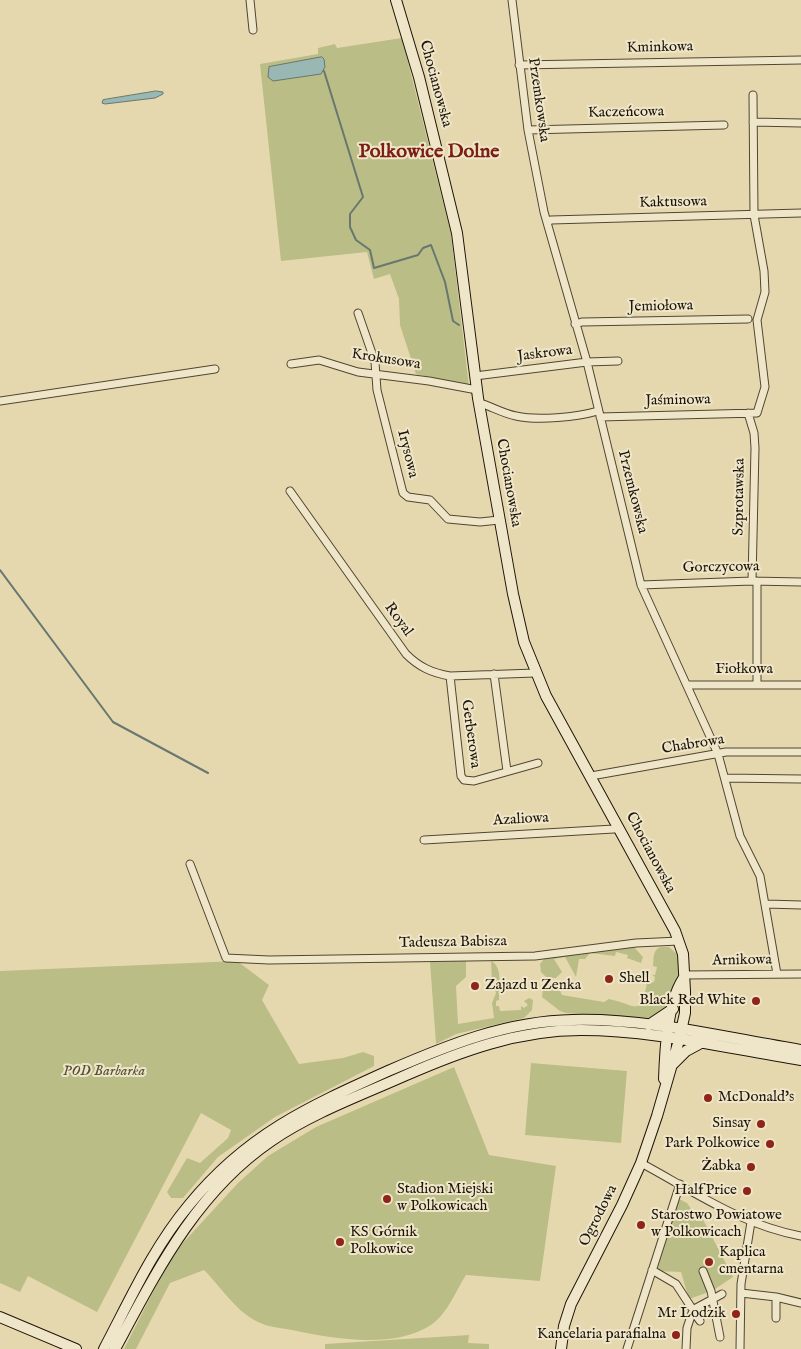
<!DOCTYPE html>
<meta charset="utf-8">
<style>
body{margin:0}
canvas{display:block;background:#e6d8ae}
</style>
<canvas width="801" height="1349"></canvas>
<script>
const g = document.querySelector('canvas').getContext('2d');
g.lineJoin = 'round';
function paint(path, color) {
  g.fillStyle = color;
  g.fill(path, 'evenodd');
}
function strokePath(path, color, width, dash) {
  g.strokeStyle = color;
  g.lineWidth = width;
  g.lineCap = dash ? 'butt' : 'round';
  g.setLineDash(dash || []);
  g.stroke(path);
}
function label(font, color, halo, rows, align = 'center') {
  g.font = font + ' "IM FELL English",serif';
  g.lineWidth = 4;
  g.setLineDash([]);
  g.textBaseline = 'middle';
  g.strokeStyle = halo;
  g.fillStyle = color;
  for (const [text, x, y, turn = 0] of rows) {
    g.save();
    g.translate(x, y);
    g.rotate((+turn || 0) * Math.PI / 180);
    g.textAlign = isNaN(turn) ? turn : align;
    if (halo) g.strokeText(text, 0, 0);
    g.fillText(text, 0, 0);
    g.restore();
  }
}
const green = new Path2D(`
 M402 38 451 234 469 387 416 374 400 325 399 299 390 274 374 279 367 252 281 261 260 64 318 54V48L335 44 337 48Z
 M634 947 643 957 641 963 627 958 628 955 616 952 615 956 590 953 585 959H579L576 977 565 957 554 959 562 972 556 978H547L541 972 540 964 544 959Z
 M661 947H669L678 955V975L668 1008 650 1020 566 1013 560 1011 542 997 543 988 558 986 562 995 604 1002 609 999C637 1005 640 1018 647 983L654 982 655 977 652 975H655L657 967 653 966C654 958 652 950 661 947Z
 M237 961 269 985 262 1000 299 1064 343 1058 363 1052 374 1056V1066L275 1117 218 1157 183 1198H171L167 1192 187 1158 200 1163 228 1138 231 1130 201 1113 97 1312 28 1276 20 1292 0 1283V971Z
 M466 961V977L456 986 458 1024 494 1018 492 1003 496 993 492 982 491 961C503 966 499 988 499 1000L496 1001V1006H499L500 1011 521 1010V1006L524 1008 528 1005 524 1001 529 998 533 1000 532 1010 524 1018 456 1034 436 1044 430 962Z
 M531 1063 627 1071 621 1143 525 1135Z
 M454 1067 489 1155 556 1166 540 1281 466 1275C455 1292 448 1313 431 1325 395 1349 332 1339 292 1330 280 1328 267 1327 256 1321 235 1310 220 1286 204 1270L170 1283 136 1349H124L157 1284 181 1245 238 1183 268 1156 316 1127Z
 M679 1199 687 1203 694 1213 698 1210 733 1277 712 1291 689 1299 681 1272 657 1271 671 1220Z
 M469 1335 468 1343 489 1344V1349H325V1344Z`);
const water = new Path2D(`
 M322 57 324 59 325 67 321 74 273 81 268 77 269 67Z
 M156 91 163 92V94L155 98 105 104 102 103 103 100Z`);
const stream = new Path2D(`
 M324 71 363 197 350 214V227L356 240 370 250 374 268 418 255 423 248 431 245 445 282 453 321 459 325
 M0 570 113 722 208 773`);
const street = new Path2D(`
 M250 0 253 30
 M512 0 528 130 544 212 587 362 641 585 718 754 740 836 760 876 777 974
 M519 65 801 60
 M753 122 801 123
 M528 130 724 125
 M547 222 551 220 801 213
 M358 313 375 362 377 390 403 493 408 497 430 500 448 519 480 522 499 520
 M575 324 582 322 748 319
 M291 364 319 360 358 372 429 381 477 390
 M475 376 587 362 618 361
 M0 401 215 369
 M479 404H483C494 408 505 414 516 416 538 421 577 417 598 411
 M748 413 754 433 755 448 752 581
 M600 417 757 413 765 387 757 320 765 292 764 271 754 215 753 95
 M290 491 406 654C419 667 432 673 450 676L535 673
 M641 585 752 581 801 582
 M494 674 507 771
 M450 676 461 776 464 780 474 781 538 763
 M757 684V581
 M687 685H801
 M591 776 726 752H801
 M725 778 800 779
 M424 840 614 829 619 827
 M190 864 226 958 269 960 535 956 636 943 679 941
 M766 904 801 905
 M684 975 801 974
 M641 1163C693 1191 741 1225 801 1236
 M652 1270 676 1284 691 1307
 M703 1271 711 1291 720 1337
 M741 1293 776 1297 801 1303
 M696 1308 722 1294
 M694 1313 700 1321
 M776 1318V1297
 M627 1349 680 1184
 M686 1349 687 1328 692 1313
 M740 1349 741 1284 751 1222`);
const secondary = new Path2D(`
 M396 0 419 77 457 233 478 398 513 594 524 642 546 696 675 931 683 954 685 991V1013L679 1040 657 1116 641 1163 622 1205 571 1304 564 1326 561 1349
 M649 1025 673 1009
 M673 1064 686 1051 699 1044
 M664 1079C665 1051 667 1004 683 979
 M0 1317 76 1349
 M104 1349C130 1300 153 1248 189 1205 246 1135 308 1107 388 1071 448 1045 507 1021 573 1020 648 1018 727 1038 801 1050
 M115 1349C157 1271 196 1192 271 1141 312 1113 359 1096 404 1076 461 1051 518 1030 581 1030 655 1030 729 1049 801 1060`);
const markers = [
 [609,979,5,"#8f2418"],
 [475,986,5,"#8f2418"],
 [756,1001,5,"#8f2418"],
 [708,1098,5,"#8f2418"],
 [761,1124,5,"#8f2418"],
 [770,1144,5,"#8f2418"],
 [751,1167,5,"#8f2418"],
 [747,1191,5,"#8f2418"],
 [387,1199,5,"#8f2418"],
 [641,1225,5,"#8f2418"],
 [340,1242,5,"#8f2418"],
 [709,1262,5,"#8f2418"],
 [736,1314,5,"#8f2418"],
 [676,1335,5,"#8f2418"]
];
const streetNames = [
 ["Kminkowa",660,48,-1],
 ["Chocianowska",435,84,75],
 ["Przemkowska",538,100,82],
 ["Kaczeńcowa",626,113,-1],
 ["Kaktusowa",673,203,-1],
 ["Jemiołowa",661,307,-1],
 ["Jaskrowa",545,354,-7],
 ["Krokusowa",386,360,9],
 ["Jaśminowa",678,401,-1],
 ["Irysowa",407,454,76],
 ["Chocianowska",508,483,80],
 ["Przemkowska",632,492,76],
 ["Szprotawska",740,497,-89],
 ["Gorczycowa",721,568,-1],
 ["Royal",398,620,54],
 ["Fiołkowa",744,670],
 ["Gerberowa",470,734,82],
 ["Chabrowa",693,745,-9],
 ["Azaliowa",521,820,-3],
 ["Chocianowska",650,853,62],
 ["Tadeusza Babisza",453,943,-1],
 ["Arnikowa",742,961,-1],
 ["Ogrodowa",599,1216,-63]
];
const poiNames = [
 ["Shell",619,979],
 ["Zajazd u Zenka",485,986],
 ["Black Red White",746,1001,"right"],
 ["McDonald's",718,1098],
 ["Sinsay",751,1124,"right"],
 ["Park Polkowice",760,1144,"right"],
 ["Żabka",741,1167,"right"],
 ["Stadion Miejski",397,1190],
 ["w Polkowicach",397,1207],
 ["HalfPrice",737,1191,"right"],
 ["Starostwo Powiatowe",651,1216],
 ["w Polkowicach",651,1233],
 ["KS Górnik",350,1233],
 ["Polkowice",350,1250],
 ["Kaplica",719,1253],
 ["cmentarna",719,1270],
 ["Mr Lodzik",726,1314,"right"],
 ["Kancelaria parafialna",666,1335,"right"]
];
const parkNames = [
 ["POD Barbarka",104,1072]
];
const districtNames = [
 ["Polkowice Dolne",429,153]
];
paint(green, '#bbbd86');
paint(water, '#99b8b3');
strokePath(water, '#68776f', 1);
strokePath(stream, '#68776f', 2);
strokePath(street, '#504632', 9);
strokePath(secondary, '#1e1509', 12);
strokePath(street, '#efe6ca', 7);
strokePath(secondary, '#efe6ca', 10);
for (const [x, y, r, color] of markers) {
  const dot = new Path2D();
  dot.arc(x, y, r, 0, 2 * Math.PI);
  g.fillStyle = color;
  g.fill(dot);
  strokePath(dot, '#efe6ca', 2);
}
label('15px', '#1e1509', '#efe6ca', streetNames);
label('15px', '#1e1509', '#efe6ca', poiNames, 'left');
label('italic 15px', '#555035', '#efe6ca', parkNames);
label('bold 20px', '#7a1f14', '#efe6ca', districtNames);
</script>
